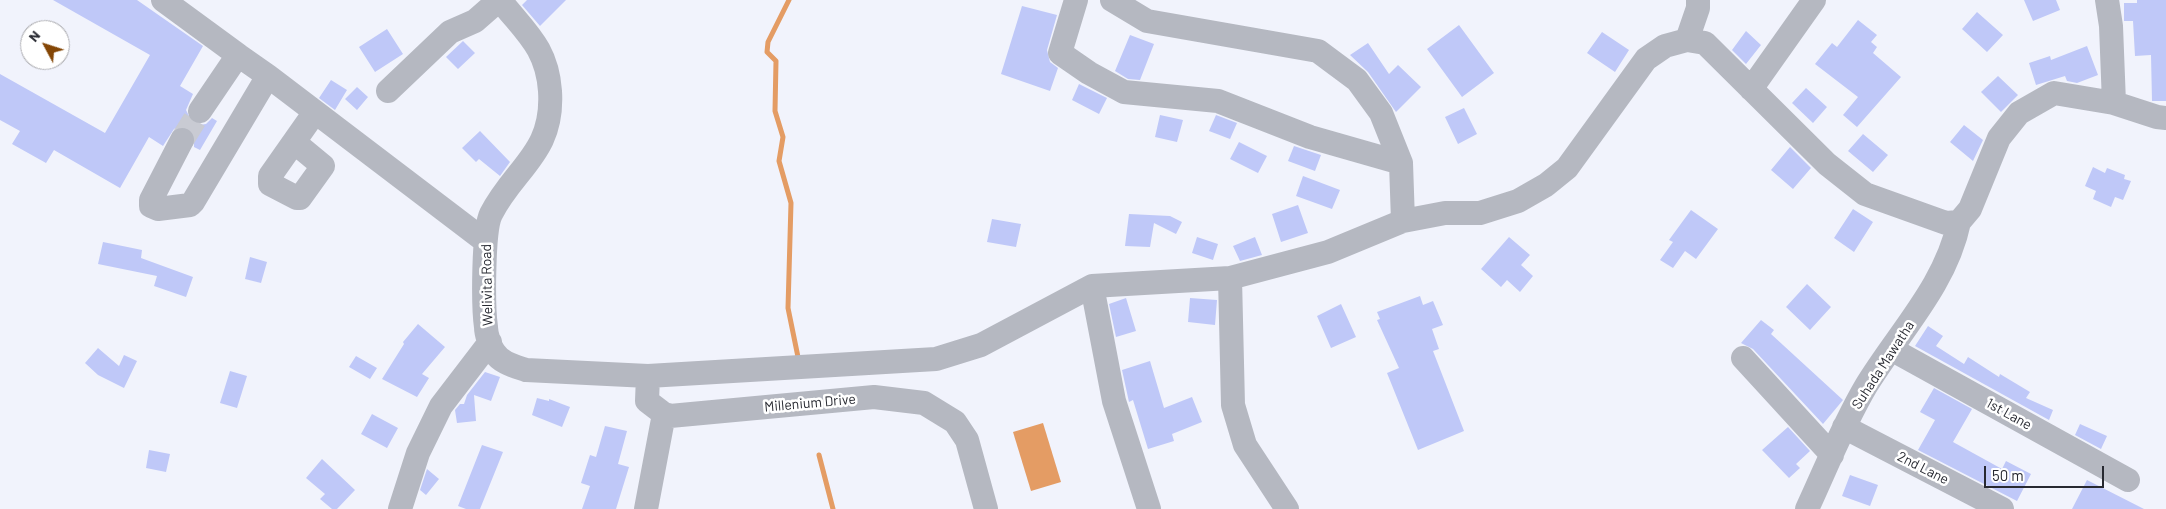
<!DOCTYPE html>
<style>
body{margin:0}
#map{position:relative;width:2166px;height:509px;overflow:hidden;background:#f1f3fc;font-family:Barlow,sans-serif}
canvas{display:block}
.north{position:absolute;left:20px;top:20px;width:50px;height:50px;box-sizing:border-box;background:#fff;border:1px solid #a9a9ad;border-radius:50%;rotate:310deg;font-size:14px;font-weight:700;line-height:20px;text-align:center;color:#272931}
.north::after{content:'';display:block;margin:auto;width:18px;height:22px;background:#844605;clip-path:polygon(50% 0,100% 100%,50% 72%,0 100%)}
.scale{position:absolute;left:1984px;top:466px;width:120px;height:22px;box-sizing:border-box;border:2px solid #272931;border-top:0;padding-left:6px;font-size:15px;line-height:18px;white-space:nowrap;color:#272931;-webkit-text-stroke:4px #fff;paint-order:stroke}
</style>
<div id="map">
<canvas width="2166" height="509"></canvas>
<div class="north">N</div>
<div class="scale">50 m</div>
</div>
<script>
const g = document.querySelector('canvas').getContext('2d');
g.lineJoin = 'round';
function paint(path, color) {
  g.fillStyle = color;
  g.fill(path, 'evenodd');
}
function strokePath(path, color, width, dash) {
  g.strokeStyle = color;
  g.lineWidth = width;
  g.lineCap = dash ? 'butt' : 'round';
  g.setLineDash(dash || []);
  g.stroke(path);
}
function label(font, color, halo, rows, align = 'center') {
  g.font = font + ' Barlow,sans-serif';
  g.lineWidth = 5;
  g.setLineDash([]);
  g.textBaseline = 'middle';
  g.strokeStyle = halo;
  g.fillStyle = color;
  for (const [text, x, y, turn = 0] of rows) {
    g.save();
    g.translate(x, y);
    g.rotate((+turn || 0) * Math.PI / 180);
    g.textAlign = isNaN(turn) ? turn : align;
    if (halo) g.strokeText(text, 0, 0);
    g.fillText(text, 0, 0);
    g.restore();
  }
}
const water = new Path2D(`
 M1043 423 1061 482 1031 491 1013 432Z`);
const stream = new Path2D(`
 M789 0 768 42 767 52 776 61 775 111 783 137 779 161 791 203 788 308 798 357
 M819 455 833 509`);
const building = new Path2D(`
 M53 0H137L203 46 180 86 193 94 186 110 192 122 199 125 206 124 212 118 217 121 200 150 194 147V133L188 128 181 126 174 129 163 146 149 137 120 188 54 150 46 163 12 144 20 131 0 120V74L105 133 150 55Z
 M527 0H566L540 26 522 5Z
 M2024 0H2056L2060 10 2033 21Z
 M2137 0H2166V101H2152L2151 55 2135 56 2133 21H2124V3H2137Z
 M1022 6 1057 15 1047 50 1050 62 1058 68 1050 91 1001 74Z
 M1977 12 2003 35 1987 52 1962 29Z
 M1858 20 1877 35 1871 42 1877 47 1873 53 1901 77 1857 127 1843 115 1858 97 1815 64 1832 43 1837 47Z
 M1459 25 1494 73 1462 97 1427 49Z
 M387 29 403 54 375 72 359 47Z
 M1746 31 1761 45 1746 64 1732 50Z
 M1602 32 1629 50 1615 72 1587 53Z
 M1130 35 1154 44 1140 80 1128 79 1115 71Z
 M463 41 475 53 458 69 446 57Z
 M1368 43 1389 74 1398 65 1421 87 1396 112 1368 72 1350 55Z
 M2087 46 2098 75 2077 83 2067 81 2065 76 2036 85 2029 63 2050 56 2051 60Z
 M1998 76 2018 95 2001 112 1981 92Z
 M331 80 347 90 335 110 319 98Z
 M1079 84 1107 98 1099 114 1072 100Z
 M357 87 368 97 357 110 345 99Z
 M1806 88 1827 107 1813 123 1792 103Z
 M1464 108 1477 134 1458 144 1445 117Z
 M1160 115 1183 120 1177 142 1155 137Z
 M1216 115 1237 123 1230 139 1209 131Z
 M1964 125 1983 140 1973 161 1950 142Z
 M480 131 510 162 500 176 479 159 476 162 462 148Z
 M1863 134 1888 155 1873 172 1848 151Z
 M1239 142 1267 156 1258 173 1230 159Z
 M1294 146 1321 155 1315 171 1288 161Z
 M1790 147 1811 168 1793 189 1771 170Z
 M2093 167 2105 173 2107 168 2125 175 2124 179 2131 181 2123 200 2115 197 2111 207 2093 199 2096 191 2085 186Z
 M1303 176 1340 190 1332 209 1296 196Z
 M1298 205 1308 233 1281 242 1272 214Z
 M1853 209 1873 222 1854 252 1834 238Z
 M1691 210 1718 229 1696 259 1685 251 1673 268 1660 260 1673 242 1669 240Z
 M1129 214 1170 216 1182 222 1176 234 1154 223 1150 247 1125 246Z
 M992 219 1021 224 1016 247 987 242Z
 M1197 237 1218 244 1213 260 1192 253Z
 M1255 237 1262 255 1240 261 1233 246Z
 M1509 237 1530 255 1521 265 1533 276 1520 292 1507 280 1501 287 1481 269Z
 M103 242 142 250 141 258 193 277 186 297 154 286 157 276 98 264Z
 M250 257 267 262 261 283 245 279Z
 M1807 284 1831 307 1810 330 1786 307Z
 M1420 296 1423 305 1433 301 1443 325 1432 329 1439 349 1433 351 1464 431 1418 450 1387 373 1399 368 1377 320 1380 319 1377 312Z
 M1126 298 1136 331 1116 337 1109 304Z
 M1190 298 1217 300 1215 325 1188 322Z
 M1341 304 1356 337 1331 348 1317 316Z
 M1761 320 1774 330 1771 334 1843 400 1823 424 1753 349 1741 343Z
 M418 324 445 347 422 374 429 378 417 397 382 379 404 344 403 342Z
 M1928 326 1943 336 1936 346 1964 364 1968 357 1999 377 2000 374 2030 392 2026 398 2053 410 2049 420 1915 346Z
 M98 348 119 366 124 355 137 361 124 388 98 375 85 363Z
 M356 356 377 368 370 379 349 367Z
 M1150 361 1164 408 1192 397 1202 422 1172 434 1174 441 1148 449 1133 400 1129 402 1122 370Z
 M230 371 247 376 237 408 220 403Z
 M485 372 500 377 491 401 474 395 476 421 457 423 455 410 460 404H464L467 395Z
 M1934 388 1972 409 1953 442 2002 469 2006 461 2031 474 2017 501 1918 450 1935 420 1920 412Z
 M537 398 549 401V399L570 407 562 427 532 415Z
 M372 414 398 428 387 448 361 434Z
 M2080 424 2107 436 2101 449 2075 435Z
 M605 426 627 431 618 464 629 467 616 509H582L590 486 581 483 590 455 596 457Z
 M1788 427 1810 451 1796 464 1800 468 1789 478 1762 450Z
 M482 445 503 452 480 509H466L458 506Z
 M149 450 170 454 166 472 146 468Z
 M322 459 355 490 337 509H332L320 499 325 494 306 478Z
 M427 469 439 479 426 495 420 490Z
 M1850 475 1878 485 1870 506 1842 496Z
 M2087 480 2144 509H2072Z`);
const minorTunnel = new Path2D(`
 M182 140 200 111`);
const minor = new Path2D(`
 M163 0 238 55
 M500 0C525 32 547 47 550 91 554 153 515 167 491 214 483 230 483 306 486 327 486 334 490 346 494 352 501 363 514 366 526 370L648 376 936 359 981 345 1092 286 1230 278 1328 252 1403 221 1445 213H1480L1518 201 1546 185 1567 168 1646 59 1665 46 1687 40 1705 43 1827 164 1865 194 1946 223 1959 222
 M1076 0 1060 53 1089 73 1124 92 1218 101 1310 137 1401 163 1403 221
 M1112 0 1147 21 1318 51 1357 80 1381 113 1401 163
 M2107 0 2111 26 2114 103
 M1687 40 1698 8V0
 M268 76 485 241
 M1751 89 1814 0
 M388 91 450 32 475 21 499 0
 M182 140 151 200V206L158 209 190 205 193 202 268 76 238 55 200 111
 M294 142 323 166 300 198H297L270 184V176L315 112
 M1959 222 1970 209 1999 138 2019 113 2054 93 2114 103 2157 117 2166 118
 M1230 278 1233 405 1245 445 1287 509
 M1092 286 1114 401 1149 509
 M1891 349 2128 480
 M1743 358 1832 455
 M648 376 647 401 664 414 670 416 874 397 924 403 955 422 967 440 986 509
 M1844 427 2002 509
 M400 509 418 453 441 406 490 342
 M646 509 664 414
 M1807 509C1826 468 1843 425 1866 386 1899 332 1946 285 1959 222`);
const streetNames = [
 ["Welivita Road",487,285,-91],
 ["Suhada Mawatha",1883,365,-57],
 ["Millenium Drive",810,403,-5],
 ["1st Lane",2009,414,29],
 ["2nd Lane",1923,468,27]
];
paint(water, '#e49c64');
strokePath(stream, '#e49c64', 5);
paint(building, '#bfc8f8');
strokePath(minorTunnel, '#c9cbd3', 24, [24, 12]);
strokePath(minor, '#b5b8c1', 24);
label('14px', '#272931', '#fff', streetNames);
</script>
